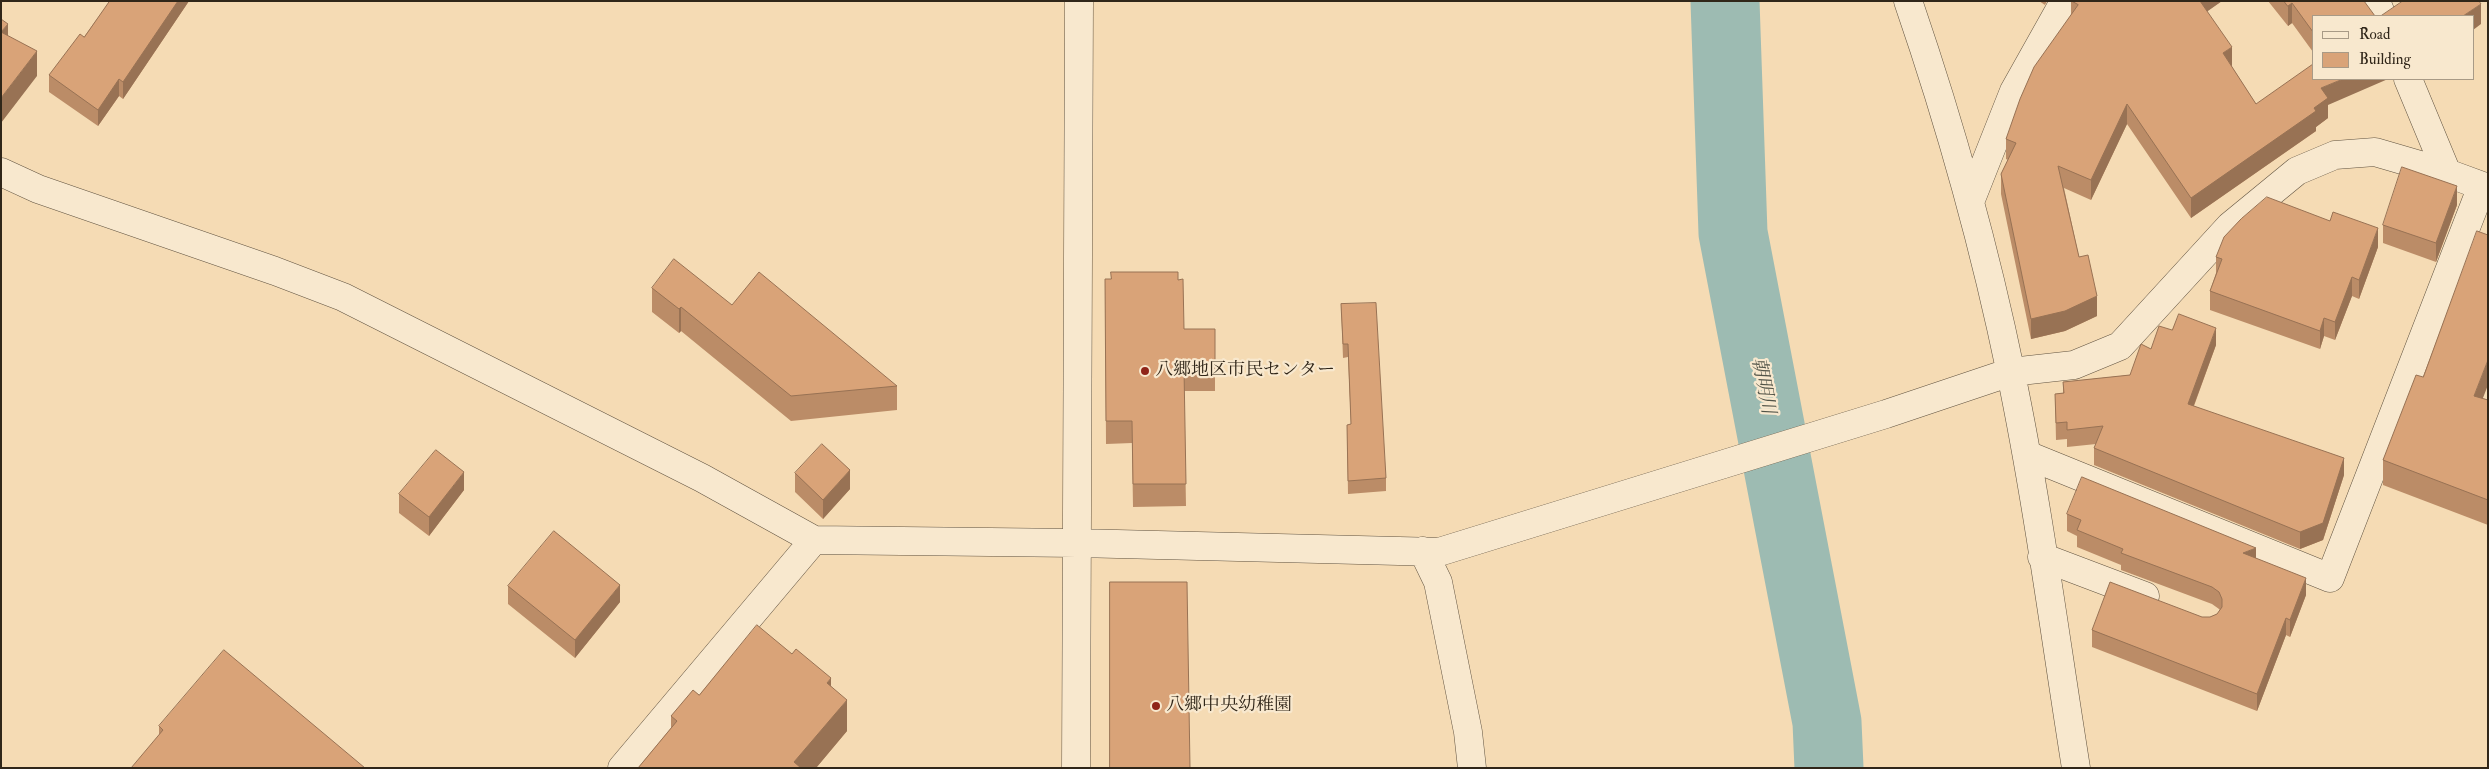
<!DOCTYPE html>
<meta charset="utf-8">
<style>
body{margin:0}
#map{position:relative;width:2489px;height:769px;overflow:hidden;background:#f5dbb4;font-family:"IM FELL Double Pica",serif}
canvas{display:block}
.frame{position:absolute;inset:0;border:2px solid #302619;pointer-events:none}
.legend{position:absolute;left:2312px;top:15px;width:162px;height:65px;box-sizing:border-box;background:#f8e8ce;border:1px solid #a89a86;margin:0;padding:6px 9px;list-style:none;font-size:15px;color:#302619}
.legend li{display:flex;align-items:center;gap:10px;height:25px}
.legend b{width:25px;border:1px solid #a89a86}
</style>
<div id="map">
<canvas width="2489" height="769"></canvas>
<div class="frame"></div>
<ul class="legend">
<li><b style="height:6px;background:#f8e8ce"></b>Road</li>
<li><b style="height:14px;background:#d9a378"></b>Building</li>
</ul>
</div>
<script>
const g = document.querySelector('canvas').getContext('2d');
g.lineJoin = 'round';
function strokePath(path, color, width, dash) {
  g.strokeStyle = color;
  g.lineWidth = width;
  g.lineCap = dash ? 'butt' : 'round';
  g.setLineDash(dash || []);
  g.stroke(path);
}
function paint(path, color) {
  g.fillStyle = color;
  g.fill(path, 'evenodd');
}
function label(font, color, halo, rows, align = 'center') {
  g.font = font + ' "IM FELL Double Pica","Noto Serif JP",serif';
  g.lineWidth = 4.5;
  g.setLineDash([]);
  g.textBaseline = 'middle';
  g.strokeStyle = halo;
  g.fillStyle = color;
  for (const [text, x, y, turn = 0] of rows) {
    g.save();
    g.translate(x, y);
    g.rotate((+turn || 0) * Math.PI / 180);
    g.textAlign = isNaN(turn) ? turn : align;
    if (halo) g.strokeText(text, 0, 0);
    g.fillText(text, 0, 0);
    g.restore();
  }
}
const river = new Path2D(`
 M1725 1 1733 233 1827 722 1829 768`);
const street = new Path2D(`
 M1908 1C1950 123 1985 248 2011 374 2038 504 2055 637 2076 768
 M2376 1 2382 16
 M2408 79 2447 173
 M1 172 38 189 275 271 343 297 702 478 814 540 1077 543 1439 552 1886 414 2011 372 2074 365 2120 346 2230 226 2297 171 2335 155 2375 152 2447 173 2488 188
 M1970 202 2014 91 2060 9 2067 1
 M2027 455 2330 578 2482 186
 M1423 551 1438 582 1468 732 1472 768
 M2042 557 2145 596
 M622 768 814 540
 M1076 768 1079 1`);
const wall = new Path2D(`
 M110 1H189L123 99 119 96 98 126 49 92V75L84 37Z
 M2039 1H2047L2045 5Z
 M2071 1H2222L2207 11 2232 67 2256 104 2328 105V118L2316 127V131L2191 218 2127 124 2091 200 2064 188 2079 257 2097 316 2065 331 2031 339 2001 194V174L2008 160 2006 159V139L2071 15Z
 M2268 1H2364L2313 16V52L2292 23 2288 26Z
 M2457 205 2436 262 2383 243V225Z
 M2378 247 2359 299 2352 296 2335 340 2324 336 2320 349 2210 310V291L2216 273V257Z
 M1105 279 1178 280 1184 329H1215V391H1184L1186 506 1133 507 1132 443 1106 444Z
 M652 288 732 305 897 386V410L791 421 681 331 679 333 652 312Z
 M1341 304 1386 478V491L1348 494 1347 425H1351L1348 357 1343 358Z
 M2216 345 2194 406 2344 475 2323 540 2300 549 2094 465V448L2096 444 2067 447V439L2056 440 2055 394 2063 393V382L2130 375 2151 349Z
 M2423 377 2488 400V525L2383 485V460Z
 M795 473 850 489 823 519 795 492Z
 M464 490 429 536 399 513V494Z
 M2067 514 2256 558 2306 595 2290 637 2286 635 2257 711 2092 647V630L2202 617H2210L2217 614 2220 610 2219 609 2212 604 2121 570V565L2077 547V536L2067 531Z
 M508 586 620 602 575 658 508 604Z
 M792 654 831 686 847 731 816 768H638L671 728V716L699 695Z
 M159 726 365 768 159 735Z`);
const shadedWall = new Path2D(`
 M178 1H189L123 99V82Z
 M2198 1H2222L2198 18Z
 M2292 3V23L2288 26V6Z
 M2481 4V24L2473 30V16H2463Z
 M8 24V49L1 32Z
 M2232 47V67L2223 53Z
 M37 51V76L1 123V98Z
 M119 79V96L98 126V110Z
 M2343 79H2388L2328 105V118L2316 127V131L2191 218V198L2314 108 2321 88Z
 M2127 104V124L2091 200V180Z
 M2457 186V205L2436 262V243Z
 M2378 228V247L2359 299V280Z
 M2352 277V296L2335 340V322Z
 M2097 296V316L2065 331 2031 339V319Z
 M681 307V331L679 333V309Z
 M2324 318V336L2320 349V331Z
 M2216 328V345L2188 421V404Z
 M2488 360V385L2474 421V396Z
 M2344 458V475L2323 540 2300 549V532Z
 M850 470V489L823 519V500Z
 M464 472V490L429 536V517Z
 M2256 548V565L2243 553Z
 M2306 578V595L2290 637V620Z
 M620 585V602L575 658V640Z
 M2286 618V635L2257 711V694Z
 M831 678V709L827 683Z
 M847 700V731L816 768H794V762Z`);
const building = new Path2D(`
 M110 1H178L123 82 119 79 98 110 49 75 80 34 84 37Z
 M2072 1H2200L2232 47 2223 53 2256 104 2313 64V79H2343L2321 88 2328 98 2314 108 2316 111 2191 198 2127 104 2091 180 2058 166 2079 257 2088 255 2097 296 2065 311 2031 319 2001 174 2016 143 2006 139 2020 99 2034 67 2078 5Z
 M2284 1H2364L2375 16H2313V32L2292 3 2288 6Z
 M2403 1H2479L2481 4 2463 16H2381Z
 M1 19 8 24 1 32Z
 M1 32 37 51 1 98Z
 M2402 167 2457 186 2436 243 2383 225Z
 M2267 197 2330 221 2333 212 2378 228 2359 280 2352 277 2335 322 2324 318 2320 331 2210 291 2222 259 2216 257 2224 237 2241 219Z
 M2477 231 2488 235V360L2474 396 2488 400V500L2383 460 2416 375 2423 377Z
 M674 259 732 305 759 272 897 386 791 396 681 307 679 309 652 288Z
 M1111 272H1178V280L1183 279 1184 329H1215V369H1184L1186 484H1133L1132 421H1106L1105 279H1111Z
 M1376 303 1386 478 1348 481 1347 425 1351 424 1348 344H1343L1341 304Z
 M2179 314 2216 328 2188 404 2344 458 2323 523 2300 532 2094 448 2103 426 2067 430V422L2056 423 2055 394 2064 393 2063 382 2130 375 2141 344 2151 349 2159 326 2172 330Z
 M822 444 850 470 823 500 795 473Z
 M436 450 464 472 429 517 399 494Z
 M2082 477 2256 548 2243 553 2306 578 2290 620 2286 618 2257 694 2092 630 2110 582 2202 617H2210L2217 614 2222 607V599L2219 592 2212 587 2121 553 2123 549 2077 530 2081 520 2067 514Z
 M554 531 620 585 575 640 508 586Z
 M1110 582H1187L1190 768H1110Z
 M757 625 792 654 796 649 831 678 827 683 847 700 794 762 801 768H638L677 721 671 716 693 690 699 695Z
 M224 650 365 768H131L163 730 159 726Z`);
const markers = [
 [1145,371,5,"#8f2418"],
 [1156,706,5,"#8f2418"]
];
const poiNames = [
 ["八郷地区市民センター",1155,371],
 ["八郷中央幼稚園",1166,706]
];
const waterNames = [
 ["朝明川",1762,386,79]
];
strokePath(river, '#9dbbb2', 69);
strokePath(street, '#615340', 29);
strokePath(street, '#f8e8ce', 28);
paint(wall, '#bb8c67');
paint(shadedWall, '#987254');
paint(building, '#d9a378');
strokePath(building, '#987254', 1);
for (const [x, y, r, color] of markers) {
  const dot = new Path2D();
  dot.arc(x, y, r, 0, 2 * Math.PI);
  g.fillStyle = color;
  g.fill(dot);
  strokePath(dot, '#f8e8ce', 2);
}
label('18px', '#302619', '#f8e8ce', poiNames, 'left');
label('italic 19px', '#515347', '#f8e8ce', waterNames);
</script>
